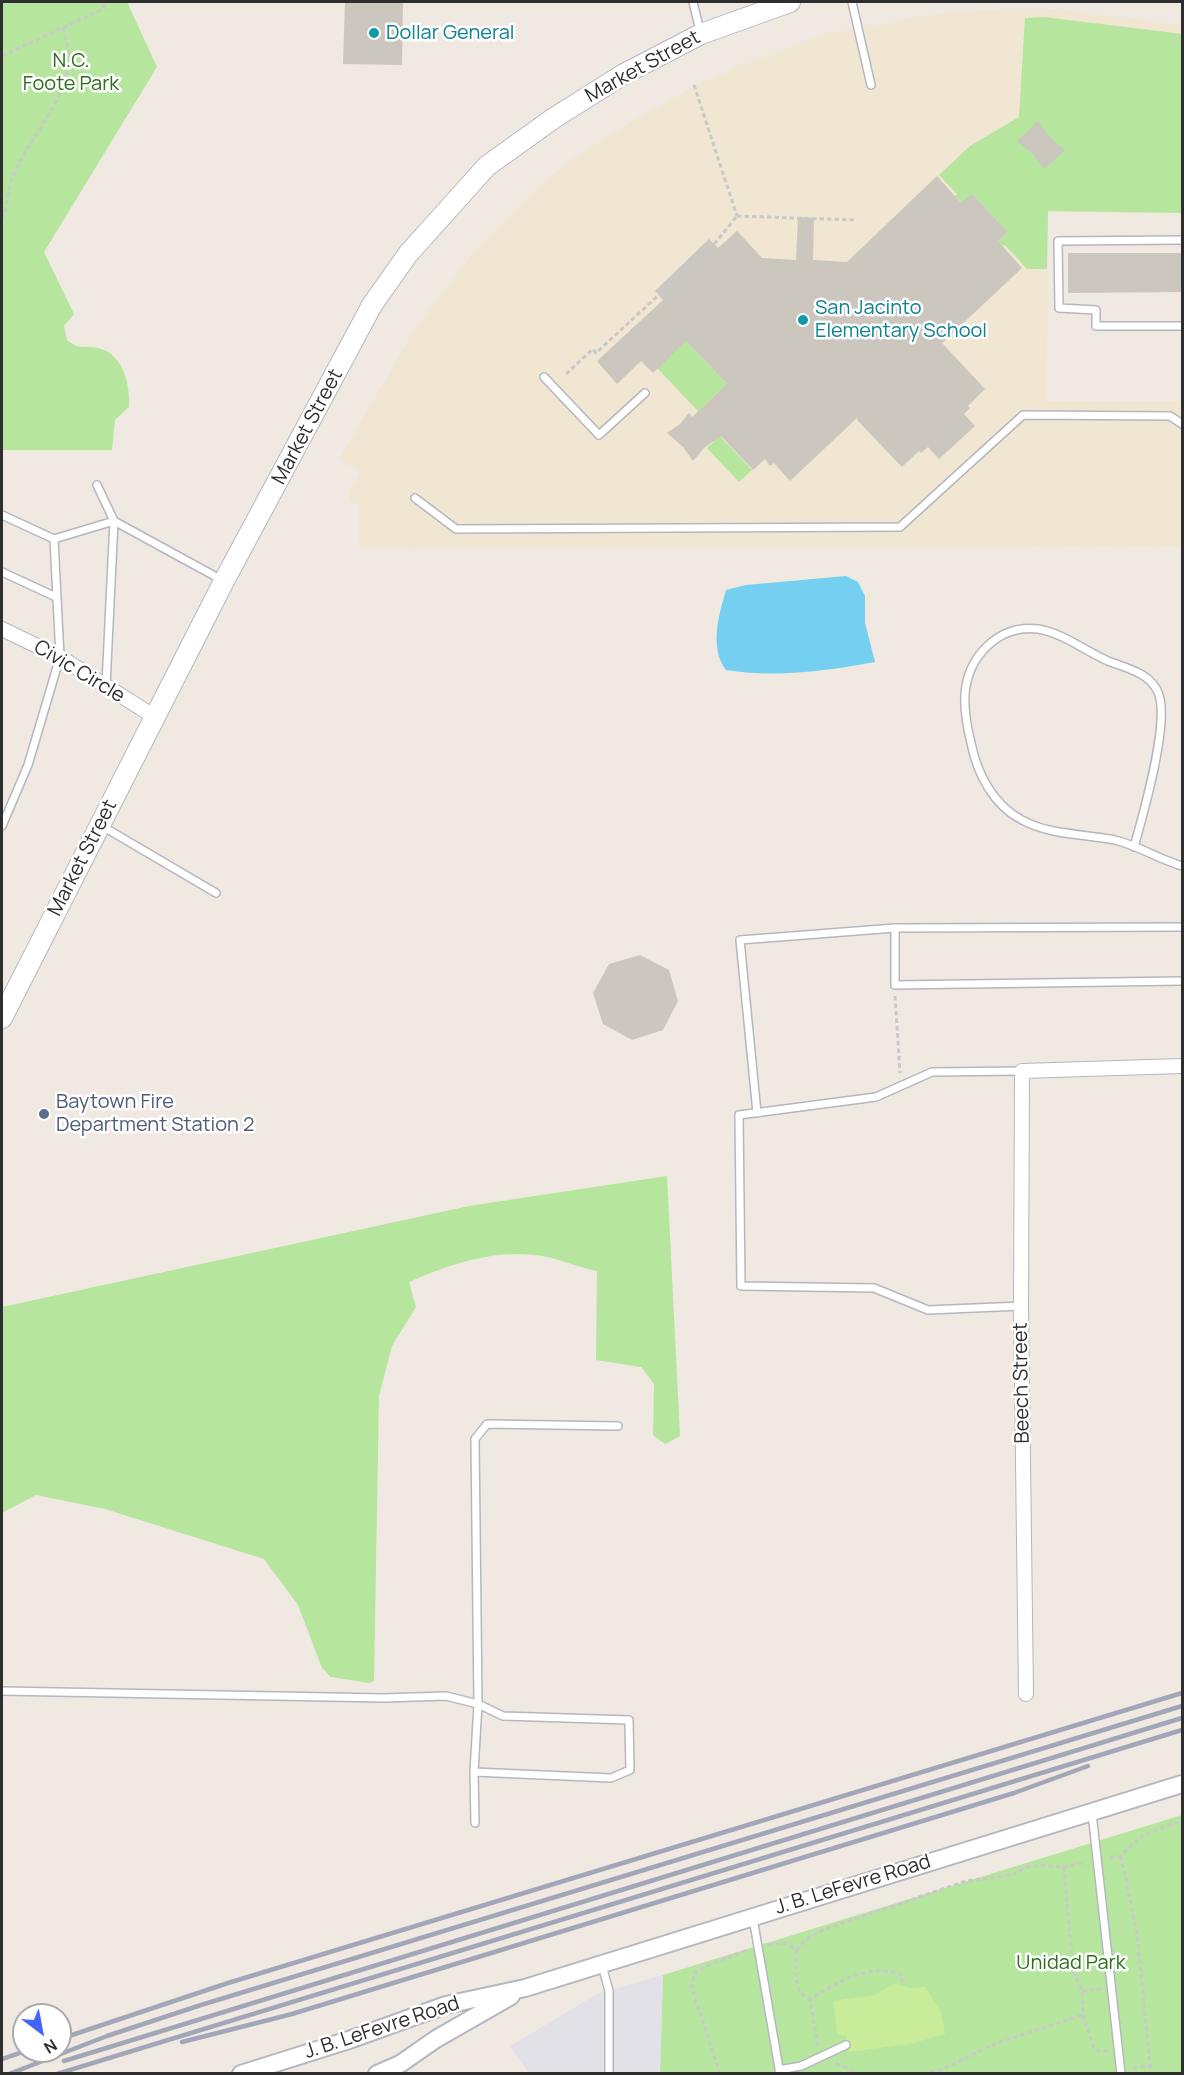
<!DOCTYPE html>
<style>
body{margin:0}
#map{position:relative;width:1184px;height:2075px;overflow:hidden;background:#efe9e1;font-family:Manrope,sans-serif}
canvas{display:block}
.frame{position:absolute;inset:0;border:3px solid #2e2e2e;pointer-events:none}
.north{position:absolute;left:12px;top:2003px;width:60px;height:60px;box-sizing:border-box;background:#fff;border:2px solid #ababab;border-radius:50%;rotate:148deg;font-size:16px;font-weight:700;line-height:24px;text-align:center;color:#2e2e2e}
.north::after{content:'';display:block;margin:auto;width:21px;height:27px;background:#4264fb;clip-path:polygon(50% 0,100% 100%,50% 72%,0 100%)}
</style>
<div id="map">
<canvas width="1184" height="2075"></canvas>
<div class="frame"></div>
<div class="north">N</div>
</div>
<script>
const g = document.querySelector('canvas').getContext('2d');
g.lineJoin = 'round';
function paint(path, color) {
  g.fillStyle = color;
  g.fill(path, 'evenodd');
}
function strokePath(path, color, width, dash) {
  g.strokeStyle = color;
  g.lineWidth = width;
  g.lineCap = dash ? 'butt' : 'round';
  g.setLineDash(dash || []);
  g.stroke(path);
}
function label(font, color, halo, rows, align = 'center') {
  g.font = font + ' Manrope,sans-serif';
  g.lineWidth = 5;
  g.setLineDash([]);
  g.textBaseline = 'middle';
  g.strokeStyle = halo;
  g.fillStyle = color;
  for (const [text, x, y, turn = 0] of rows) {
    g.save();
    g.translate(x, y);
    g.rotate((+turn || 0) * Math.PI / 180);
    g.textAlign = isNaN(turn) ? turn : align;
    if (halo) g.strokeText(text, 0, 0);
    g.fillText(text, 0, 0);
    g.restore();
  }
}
const industrial = new Path2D(`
 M663 1975 660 2073H529L510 2046 597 1994Z`);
const education = new Path2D(`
 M1055 9 1182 25V213L1048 212 1047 401H1182V547L359 548V503L349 502V489L360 473 340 458 416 327 477 248 536 189 572 159 634 120 697 85 739 66 826 34 946 12Z`);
const green = new Path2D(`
 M2 2H127L157 67 44 252 74 314 64 326 67 340C81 351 84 345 98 348 124 354 130 385 129 407L115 420 112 450H2Z
 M1044 17 1182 34V213L1048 211 1047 269H1027L1005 245 1003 246 998 241 1008 232 972 194 962 203 955 196 957 194 939 175 970 146 1019 117 1025 18Z
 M686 341 727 384 698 411 657 368Z
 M720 436 752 470 739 482 707 448Z
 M667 1176 680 1436 665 1444 653 1435 654 1384 641 1367 596 1360 597 1271C580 1268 565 1261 548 1257 500 1247 452 1263 409 1282L416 1307 392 1346 379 1396 374 1681 369 1683 331 1677 322 1668 298 1605 264 1559 105 1509 36 1495 2 1513V1307L469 1206Z
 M1182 1815V2073L660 2074 663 1975Z`);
const pitch = new Path2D(`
 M895 1983 910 1988 925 1987 941 2011 945 2034 910 2044 849 2052 846 2036 837 2034 833 2001 875 1995Z`);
const water = new Path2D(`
 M846 576 858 582 865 596V623L875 662C825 671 776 678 726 670 709 648 719 614 726 590L746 585Z`);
const building = new Path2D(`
 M345 2H403L402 65 343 64Z
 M1038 121 1049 137 1065 150 1044 169 1033 154 1017 141Z
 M937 176 961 203 972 194 1008 232 998 241 1022 268 942 343 985 389 968 406 970 408 964 414 975 426 939 459 928 447 921 453 919 451 902 467 857 420 858 417 790 481 774 463 770 466 765 459 753 470 721 436 704 448 693 461 683 447 667 433 680 424 689 413 692 417 727 384 686 341 653 373 641 361 617 384 597 361 663 300 655 291 709 239 718 248 737 231 762 258 796 260 798 217 814 218 813 260 847 262Z
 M1068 253H1182V292L1068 293Z
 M640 955 669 970 678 1001 663 1030 632 1040 603 1024 593 993 609 964Z`);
const path = new Path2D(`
 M2 56 105 8 101 2
 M694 85 737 216
 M737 216 854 220
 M2 219C8 206 7 192 12 179 26 140 71 97 69 54 68 45 65 36 63 27
 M566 374 593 349 596 353 715 243 737 216
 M895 996 900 1073
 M1121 1856 1137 1934 1151 2074
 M1110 1858 1121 1856C1141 1832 1154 1831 1182 1821
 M1064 1867 1073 1970 1082 1991 1083 2015 1093 2046 1098 2051H1108
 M768 1945C780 1943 787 1941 796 1950V1980L800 1993 810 1999
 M796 1950 808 1938 823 1930 966 1881 1012 1875 1027 1867 1043 1865 1064 1867 1085 1863
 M1082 1991 1101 1989
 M818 2046 810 1999C840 1982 867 1962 902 1975V1986
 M836 2063 857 2073 867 2074
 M1133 2068 1152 2065
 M720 2074 692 1988 694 1974 704 1967 747 1950
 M923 2074 943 2069 997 2043 1083 2015`);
const service = new Path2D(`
 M693 2 700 31
 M852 2 871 85
 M1182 240 1058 241 1059 308 1096 310V326H1182
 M544 377 599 435 645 393
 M97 485 114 521 106 685
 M415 498 456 529 900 527 1023 415 1170 416 1182 424
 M2 515 54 539 114 521 222 580
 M2 572 56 597
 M2 826 28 765 60 657 54 539
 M102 826 216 893
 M1134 847C1143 815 1169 725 1159 695 1152 673 1126 668 1108 661 1085 651 1063 633 1038 629 999 624 968 656 965 694 964 710 967 727 971 743 977 773 993 805 1022 820 1049 835 1085 834 1115 840 1139 846 1159 859 1182 866
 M1182 927 895 928V985L1182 981
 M757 1113 740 940 895 928
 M1021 1306 928 1310 874 1288 741 1286 739 1115 876 1097 932 1072 1022 1071
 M2 1691 384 1698 446 1696 478 1704 503 1716 629 1720 630 1770 611 1778 474 1772 475 1823
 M474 1772 478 1704 475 1439 487 1424 618 1426
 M1092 1813 1121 2074
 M753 1918 780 2074
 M602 1965 609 1991V2074
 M779 2070 801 2066 846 2045`);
const minor = new Path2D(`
 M2 629 60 657 155 717
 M1026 1694 1021 1306 1022 1071 1182 1066`);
const tertiary = new Path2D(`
 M241 2074 349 2040 446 2005 525 1988 1182 1784
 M377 2074 400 2064 436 2039 511 1996`);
const secondary = new Path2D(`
 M2 1018 224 581 372 305 408 254 487 166 554 118 624 74 701 34 790 2`);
const rail = new Path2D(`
 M60 2039 228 1983 1182 1693
 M182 2042 292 2014 1014 1793 1088 1766
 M2 2059 25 2051
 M64 2061 1182 1718
 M9 2074 107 2036 201 2005 1182 1706
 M57 2074 1182 1730`);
const markers = [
 [374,33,6,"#0f9aa8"],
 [803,320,6,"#0f9aa8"],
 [44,1114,6,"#5c6f8a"]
];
const cultureNames = [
 ["Dollar General",386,33],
 ["San Jacinto",815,308],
 ["Elementary School",815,331]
];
const parkNames = [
 ["N.C.",71,61],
 ["Foote Park",71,84],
 ["Unidad Park",1071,1963]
];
const streetNames = [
 ["Market Street",643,67,-29],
 ["Market Street",308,427,-62],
 ["Civic Circle",79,672,31],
 ["Market Street",83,858,-63],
 ["Beech Street",1022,1383,-91],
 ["J. B. LeFevre Road",853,1885,-17],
 ["J. B. LeFevre Road",382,2028,-18]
];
const serviceNames = [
 ["Baytown Fire",56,1102],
 ["Department Station 2",56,1125]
];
paint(industrial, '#e3e1e8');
paint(education, '#f0e6d1');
paint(green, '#b6e59e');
paint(pitch, '#c9ec9a');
paint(water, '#75cff0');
paint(building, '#cbc7bf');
strokePath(service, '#b4b7c1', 10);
strokePath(minor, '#b4b7c1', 16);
strokePath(tertiary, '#b4b7c1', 20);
strokePath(secondary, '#b4b7c1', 22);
strokePath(path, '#c9c9c9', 3, [4.5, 3]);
strokePath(service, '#fff', 7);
strokePath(minor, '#fff', 14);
strokePath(tertiary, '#fff', 16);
strokePath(secondary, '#fff', 20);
strokePath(rail, '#a3a6b8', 4.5);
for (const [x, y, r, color] of markers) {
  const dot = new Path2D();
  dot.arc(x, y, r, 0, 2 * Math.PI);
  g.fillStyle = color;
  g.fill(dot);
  strokePath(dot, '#fff', 2);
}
label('20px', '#0d838f', '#fff', cultureNames, 'left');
label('20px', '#2c6e1b', '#fff', parkNames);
label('20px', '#2e2e2e', '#fff', streetNames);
label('20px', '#4e5e75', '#fff', serviceNames, 'left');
</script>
